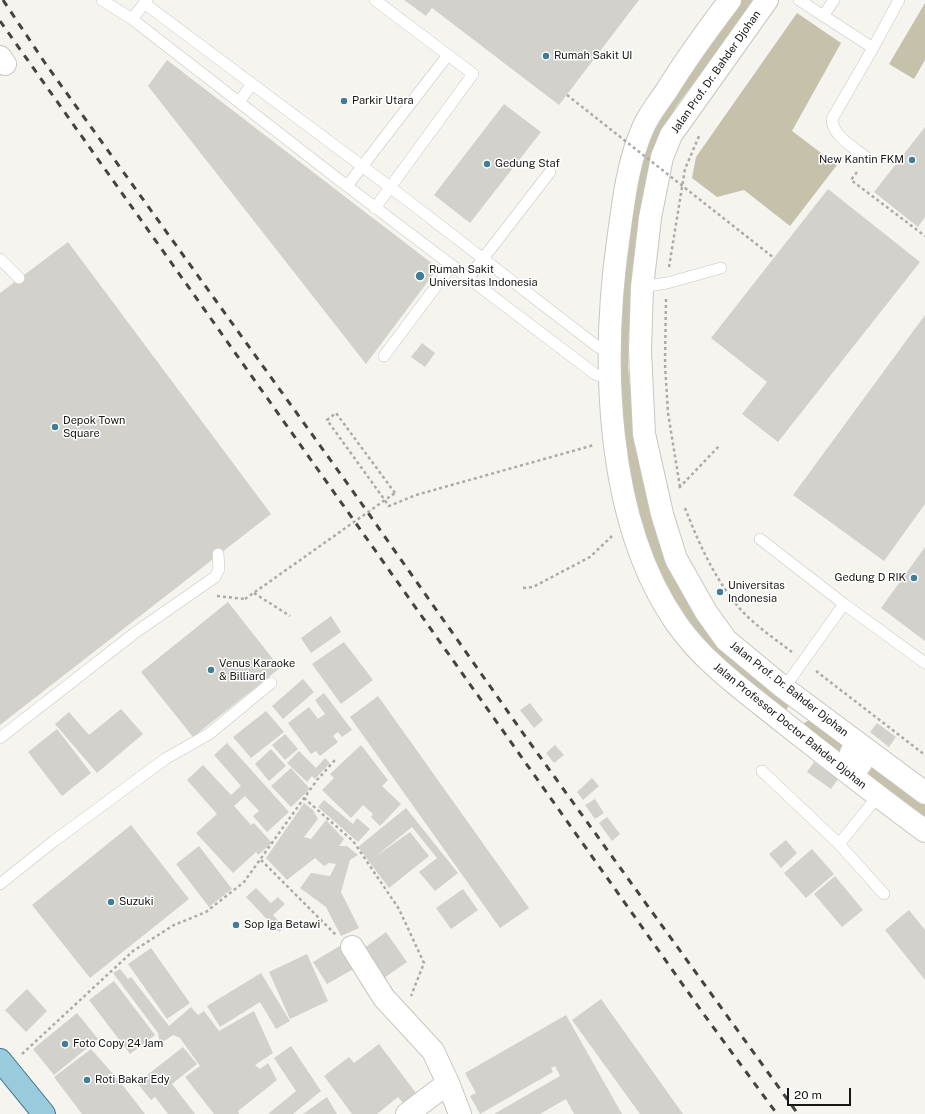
<!DOCTYPE html>
<style>
body{margin:0}
#map{position:relative;width:925px;height:1114px;overflow:hidden;background:#f5f4ef;font-family:"Public Sans",sans-serif}
canvas{display:block}
.scale{position:absolute;left:787px;top:1088px;width:64px;height:18px;box-sizing:border-box;border:2px solid #171715;border-top:0;padding-left:5px;font-size:12px;line-height:14px;white-space:nowrap;color:#171715;-webkit-text-stroke:3px #fff;paint-order:stroke}
</style>
<div id="map">
<canvas width="925" height="1114"></canvas>
<div class="scale">20 m</div>
</div>
<script>
const g = document.querySelector('canvas').getContext('2d');
g.lineJoin = 'round';
function paint(path, color) {
  g.fillStyle = color;
  g.fill(path, 'evenodd');
}
function strokePath(path, color, width, dash) {
  g.strokeStyle = color;
  g.lineWidth = width;
  g.lineCap = dash ? 'butt' : 'round';
  g.setLineDash(dash || []);
  g.stroke(path);
}
function label(font, color, halo, rows, align = 'center') {
  g.font = font + ' "Public Sans",sans-serif';
  g.lineWidth = 3;
  g.setLineDash([]);
  g.textBaseline = 'middle';
  g.strokeStyle = halo;
  g.fillStyle = color;
  for (const [text, x, y, turn = 0] of rows) {
    g.save();
    g.translate(x, y);
    g.rotate((+turn || 0) * Math.PI / 180);
    g.textAlign = isNaN(turn) ? turn : align;
    if (halo) g.strokeText(text, 0, 0);
    g.fillText(text, 0, 0);
    g.restore();
  }
}
const green = new Path2D(`
 M740 0H756L677 105 665 125 646 177 636 258 629 331 628 367 635 437 651 516 657 535 671 566 790 703 787 709H782L709 651 673 602 645 541 633 491 619 403 622 274 638 177 654 123Z
 M925 3V60L914 79 889 64Z
 M797 13 841 43 792 131 837 165 790 226 744 190 717 197 692 178 696 157Z
 M809 720 925 804V817L825 743 803 724Z`);
const building = new Path2D(`
 M404 0H639L559 105 432 8 426 16Z
 M167 60 438 268 366 364 148 86Z
 M504 104 541 132 470 223 434 195Z
 M925 127V217L918 227 874 192Z
 M828 189 920 262 778 442 742 414 767 382 711 338Z
 M68 242 271 514 0 725V293Z
 M925 315V504L884 561 793 495Z
 M422 343 435 353 425 367 411 357Z
 M925 547V641L881 608Z
 M228 602 280 668 193 737 141 672Z
 M331 616 341 632 311 653 301 638Z
 M344 642 373 680 341 704 312 664Z
 M303 679 314 692 283 719 272 706Z
 M324 693 352 730 342 737 338 732 333 736 338 742 320 756 316 751 311 754 288 723 309 707 318 719 325 714 315 700Z
 M378 696 529 908 500 928 350 717Z
 M530 703 543 720 534 728 520 710Z
 M121 709 143 734 97 773 55 724 69 712 89 735Z
 M266 711 284 732 251 758 233 737Z
 M877 723 896 737 889 747 870 732Z
 M57 729 91 773 62 796 28 752Z
 M285 734 298 749 285 760 272 745Z
 M227 743 289 812 267 832 253 816 259 811 245 796 234 806 251 825 254 823 272 843 258 855 256 852 233 873 196 833 217 814 187 780 203 765 231 795 241 786 214 755Z
 M361 745 388 780 382 786 401 804 380 826 371 817 373 814 363 805 351 818 322 790 334 778 330 774Z
 M555 745 564 755 554 763 546 753Z
 M271 749 286 766 269 781 255 764Z
 M299 751 316 768 325 758 330 763 315 779 312 776 307 782 287 763Z
 M814 762 838 779 831 789 807 772Z
 M291 768 310 789 291 807 271 786Z
 M592 778 599 786 583 800 577 792Z
 M595 799 604 813 595 819 585 805Z
 M324 800 353 824 357 818 370 829 358 842 318 807Z
 M304 803 313 810 318 819 304 837 311 839 326 820 344 839 339 846H347L358 855 350 860 341 892 359 928 341 936 326 907 300 888 311 873 330 876 336 864 329 863 324 866 315 858 287 880 266 858Z
 M406 808 458 873 435 891 419 872 437 858 412 827 375 857 410 832 429 856 389 888 358 847Z
 M607 817 620 834 612 841 599 823Z
 M131 825 189 899 90 978 32 905Z
 M786 840 797 853 781 868 769 854Z
 M199 846 232 889 209 907 176 864Z
 M812 849 834 874 806 898 784 873Z
 M835 876 863 910 842 927 814 894Z
 M256 888 271 903 278 897 285 904 273 915 284 927 279 932 246 897Z
 M463 889 478 910 451 929 436 908Z
 M909 910 925 930V980L885 930Z
 M386 932 407 962 384 978 363 949Z
 M343 944 357 967 327 984 313 962Z
 M151 948 190 1003 167 1019 128 964Z
 M307 954 328 1001 290 1019 269 972Z
 M120 969 128 979 131 977 169 1026 191 1007 198 1015 204 1011 219 1031 254 1011 273 1053 255 1065 260 1069 268 1063 277 1080 238 1111 239 1114H214L185 1077 200 1066 180 1038 173 1035 160 1044 158 1033 113 973Z
 M261 973 290 1021 276 1029 260 1002 220 1027 207 1006Z
 M114 981 155 1035 130 1054 89 1000Z
 M27 989 47 1011 26 1032 5 1010Z
 M601 999 683 1114H640L572 1020Z
 M77 1013 98 1039 54 1075 33 1049Z
 M566 1015 622 1114H574L566 1099 540 1114H494L560 1076 555 1066 551 1068 553 1072 480 1114 470 1096 476 1093 465 1073Z
 M379 1044 416 1093 403 1103 398 1097 377 1114H352L324 1076 349 1057 354 1063Z
 M291 1046 321 1091 293 1114H268L296 1091 274 1058Z
 M183 1047 197 1064 172 1084 195 1114H168L155 1097 151 1100 137 1083Z
 M91 1049 121 1083 145 1114H82L54 1077Z
 M327 1097 337 1114H303Z`);
const path = new Path2D(`
 M857 172 851 180 925 236
 M669 267 685 169 699 136
 M666 299 665 364 668 413 680 487
 M679 488 720 445
 M395 493 336 413 327 420 389 506 416 495 594 445
 M685 508C699 544 716 582 742 611 756 626 775 639 792 652
 M523 588 533 587 590 557 612 536
 M254 593 290 616
 M217 596 245 599
 M816 671 925 755
 M304 798 353 841 399 909 424 963 411 996
 M261 860 336 935
 M22 1054 133 951 174 925 206 912 244 882 317 780 335 760`);
const service = new Path2D(`
 M102 0 132 19 347 186 595 374 610 380
 M375 0 448 55
 M799 0 873 48 899 0
 M144 3 390 187 598 347 609 352
 M823 16 834 0
 M132 19 147 0
 M239 102 252 84
 M867 158C855 148 832 136 832 119L873 48
 M347 186 448 55 473 74 375 208
 M0 259 19 278
 M468 278 550 172
 M642 287 667 283 721 268
 M384 356 452 265
 M760 539 844 604
 M784 688 844 604 925 663
 M0 738 136 632 215 577 219 569 218 554
 M762 771 839 844 878 796
 M839 844 884 894
 M0 884 54 841 165 759 209 734 271 683`);
const pedestrian = new Path2D(`
 M854 778 864 764 848 752 856 740`);
const minor = new Path2D(`
 M730 0C708 29 686 59 667 90 659 102 649 114 643 128 628 162 624 198 619 234 601 356 604 520 677 624 705 664 746 692 783 722 830 759 877 796 925 831
 M767 0 671 135 662 157 650 218 642 287 640 351 644 434 662 514 676 559 706 612 726 640 784 688 925 793
 M0 57 5 64
 M352 947 384 998 433 1051 448 1083 460 1114
 M407 1114 448 1083`);
const primary = new Path2D(`
 M0 1060 44 1114`);
const rail = new Path2D(`
 M3 0 45 63 352 490 525 736 798 1114
 M0 21 705 1016 777 1114`);
const pathBridge = new Path2D(`
 M567 95 774 258
 M245 599 395 493`);
const markers = [
 [546,56,4,"#417d95"],
 [344,101,4,"#417d95"],
 [912,160,4,"#417d95"],
 [487,164,4,"#417d95"],
 [420,276,5,"#417d95"],
 [55,427,4,"#417d95"],
 [914,578,4,"#417d95"],
 [720,592,4,"#417d95"],
 [211,670,4,"#417d95"],
 [111,902,4,"#417d95"],
 [236,925,4,"#417d95"],
 [65,1044,4,"#417d95"],
 [87,1080,4,"#417d95"]
];
const poiNames = [
 ["Rumah Sakit UI",554,56],
 ["Parkir Utara",352,101],
 ["New Kantin FKM",904,160,"right"],
 ["Gedung Staf",495,164],
 ["Rumah Sakit",429,270],
 ["Universitas Indonesia",429,283],
 ["Depok Town",63,421],
 ["Square",63,434],
 ["Gedung D RIK",906,578,"right"],
 ["Universitas",728,586],
 ["Indonesia",728,599],
 ["Venus Karaoke",219,664],
 ["& Billiard",219,677],
 ["Suzuki",119,902],
 ["Sop Iga Betawi",244,925],
 ["Foto Copy 24 Jam",73,1044],
 ["Roti Bakar Edy",95,1080]
];
const streetNames = [
 ["Jalan Prof. Dr. Bahder Djohan",716,72,-55],
 ["Jalan Prof. Dr. Bahder Djohan",789,689,38],
 ["Jalan Professor Doctor Bahder Djohan",790,726,39]
];
paint(green, '#c6c1ab');
paint(building, '#d2d1cc');
strokePath(service, '#c7c6c1', 12);
strokePath(pedestrian, '#c7c6c1', 18);
strokePath(minor, '#c7c6c1', 24);
strokePath(primary, '#3f7589', 24);
strokePath(path, '#acaba7', 2.5, [3, 3]);
strokePath(service, '#fff', 11);
strokePath(pedestrian, '#fff', 16);
strokePath(minor, '#fff', 22);
strokePath(primary, '#99cbdd', 22);
strokePath(rail, '#434340', 3, [7, 7]);
strokePath(pathBridge, '#acaba7', 2.5, [3, 3]);
for (const [x, y, r, color] of markers) {
  const dot = new Path2D();
  dot.arc(x, y, r, 0, 2 * Math.PI);
  g.fillStyle = color;
  g.fill(dot);
  strokePath(dot, '#fff', 1.5);
}
label('11px', '#171715', '#fff', poiNames, 'left');
label('11px', '#171715', '#fff', streetNames);
</script>
